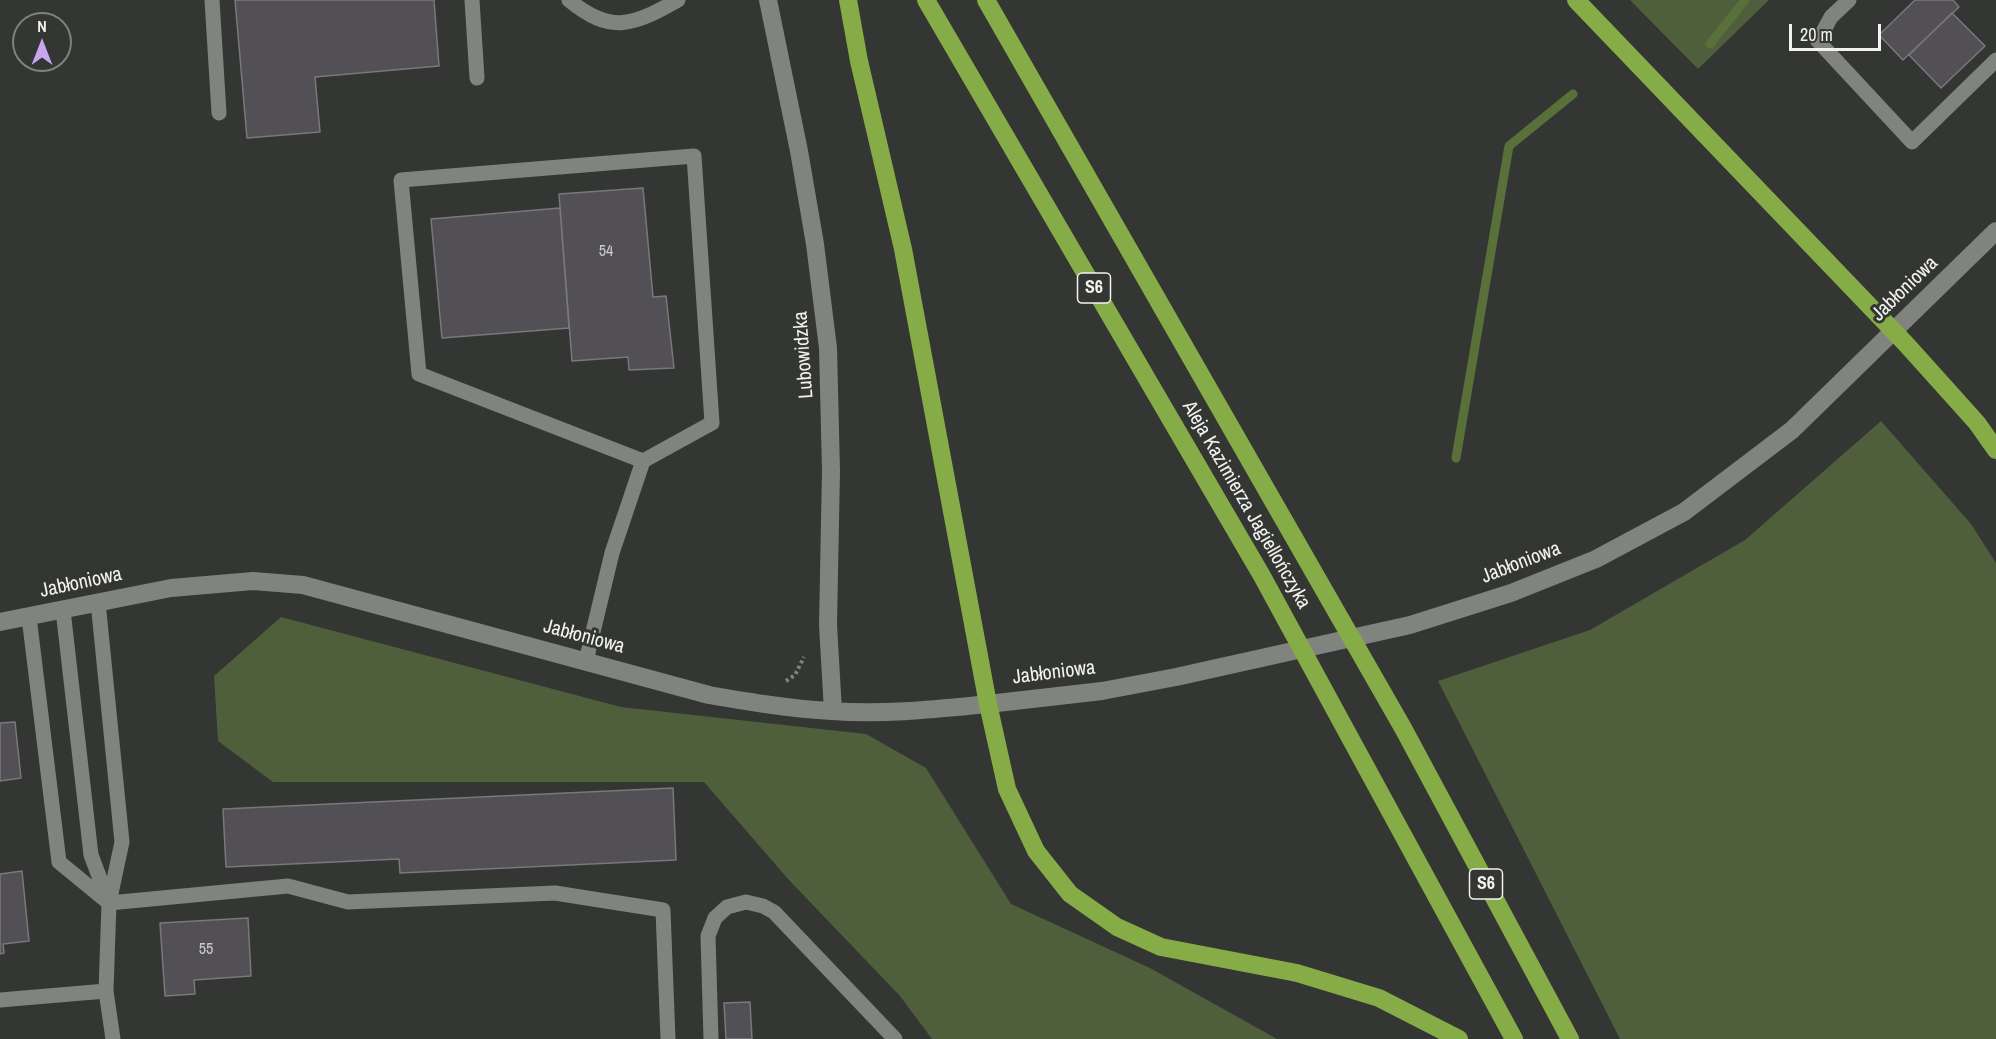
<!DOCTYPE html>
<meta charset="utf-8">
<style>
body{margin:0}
#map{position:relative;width:1996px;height:1039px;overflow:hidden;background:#343633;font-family:"Archivo Narrow",sans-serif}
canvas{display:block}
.north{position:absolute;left:12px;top:12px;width:60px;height:60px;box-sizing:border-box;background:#343633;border:2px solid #80827f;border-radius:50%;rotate:0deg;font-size:16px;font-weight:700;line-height:24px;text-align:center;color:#f2f3f1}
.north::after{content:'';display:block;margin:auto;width:21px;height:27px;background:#c7a6ef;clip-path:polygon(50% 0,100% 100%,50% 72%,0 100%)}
.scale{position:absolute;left:1789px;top:24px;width:92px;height:27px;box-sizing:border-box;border:3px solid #f2f3f1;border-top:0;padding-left:8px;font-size:18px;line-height:21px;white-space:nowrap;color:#f2f3f1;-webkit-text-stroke:4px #343633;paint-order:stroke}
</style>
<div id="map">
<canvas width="1996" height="1039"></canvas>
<div class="north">N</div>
<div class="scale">20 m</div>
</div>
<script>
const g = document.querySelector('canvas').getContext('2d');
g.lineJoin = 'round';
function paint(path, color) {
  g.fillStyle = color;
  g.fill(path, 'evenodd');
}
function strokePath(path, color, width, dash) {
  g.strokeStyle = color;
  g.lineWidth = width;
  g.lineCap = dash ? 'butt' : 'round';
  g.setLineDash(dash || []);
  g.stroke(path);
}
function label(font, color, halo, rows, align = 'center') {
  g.font = font + ' "Archivo Narrow",sans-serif';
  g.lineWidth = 6;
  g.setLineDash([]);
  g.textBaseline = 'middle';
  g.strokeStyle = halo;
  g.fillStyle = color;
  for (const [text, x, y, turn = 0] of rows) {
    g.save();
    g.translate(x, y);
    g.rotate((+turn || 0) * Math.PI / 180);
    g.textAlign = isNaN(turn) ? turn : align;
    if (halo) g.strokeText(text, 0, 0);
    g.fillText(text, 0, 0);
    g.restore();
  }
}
const green = new Path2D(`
 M1630 0H1769L1698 69Z
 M1881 421 1971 524 1996 563V1039H1620L1438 681 1590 630 1745 540Z
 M281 617 621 707 866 734 926 768 1011 904 1150 968 1277 1039H932L900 996 788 879 704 782H273L218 741 214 676Z`);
const stream = new Path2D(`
 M1710 44 1745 0
 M1456 458 1509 146 1573 94`);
const building = new Path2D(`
 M235 0H434L439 66 315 77 320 132 247 138Z
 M1915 0H1953L1959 7 1903 60 1879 35Z
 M1952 13 1985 46 1941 88 1909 55Z
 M643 188 653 297 666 296 674 368 629 370 628 357 572 361 559 194Z
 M560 208 569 328 442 338 431 219Z
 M15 722 21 778 0 781V723Z
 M673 788 676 860 400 873 399 859 226 867 223 809Z
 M22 871 29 941 3 944 4 953 0 954V874Z
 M248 918 251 976 194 980 195 994 165 996 160 923Z
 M750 1002 752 1039H726L724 1003Z`);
const path = new Path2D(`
 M786 681 795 675 804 657`);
const service = new Path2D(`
 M212 0 219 113
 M472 0 477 78
 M569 0C611 35 634 25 678 0
 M1849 0 1831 17 1818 41 1912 142 1996 60
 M98 602 122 842 109 903 106 991 113 1039
 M63 610 91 855 108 900
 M29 617 59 862 109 903 288 886 348 902 555 893 663 910 668 1039
 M586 661 612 553 643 461 712 423 694 156 401 180 419 374 643 461
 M0 1000 106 991
 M711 1039 708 936 715 918 727 907 746 902 763 906 774 912 895 1039`);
const tertiary = new Path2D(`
 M768 0 799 151 815 244 828 348 831 471 828 625 833 711
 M0 622 171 588 253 581 303 585 709 695C750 702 791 709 832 711 884 715 937 709 988 704`);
const secondary = new Path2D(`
 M988 704 1102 691 1176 677 1410 625 1511 593 1596 559 1684 512 1792 430 1996 231`);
const motorway = new Path2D(`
 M848 0 859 61 903 249 988 704 1007 789 1036 851 1070 894 1117 927 1161 947 1297 973 1379 998 1459 1039
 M926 0 1262 576 1514 1039
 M986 0 1403 728 1570 1039
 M1576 0 1906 344 1977 423 1996 450`);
const numberNames = [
 ["54",606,252],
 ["55",206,950]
];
const shields = [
 [1094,288,33],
 [1486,884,33]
];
const shieldNames = [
 ["S6",1094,288],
 ["S6",1486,884]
];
const streetNames = [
 ["Jabłoniowa",1905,289,-44],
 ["Lubowidzka",804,355,-94],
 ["Aleja Kazimierza Jagiellończyka",1246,505,60],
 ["Jabłoniowa",1521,563,-21],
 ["Jabłoniowa",81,583,-12],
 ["Jabłoniowa",584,637,15],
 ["Jabłoniowa",1054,673,-7]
];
paint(green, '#4f5e3b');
strokePath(stream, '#5a703b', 9);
paint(building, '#525054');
strokePath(building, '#79787b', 1.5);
strokePath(path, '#838482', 4, [3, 3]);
strokePath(service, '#81837f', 15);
strokePath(tertiary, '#81837f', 18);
strokePath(secondary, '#81837f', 18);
strokePath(motorway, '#86ac47', 18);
label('16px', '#cacaca', null, numberNames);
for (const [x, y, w] of shields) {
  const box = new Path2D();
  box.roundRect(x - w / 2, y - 15, w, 30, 4.5);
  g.fillStyle = '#343633';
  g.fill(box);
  strokePath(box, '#f2f3f1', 1.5);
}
label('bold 18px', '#f2f3f1', null, shieldNames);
label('20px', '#f2f3f1', '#343633', streetNames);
</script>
